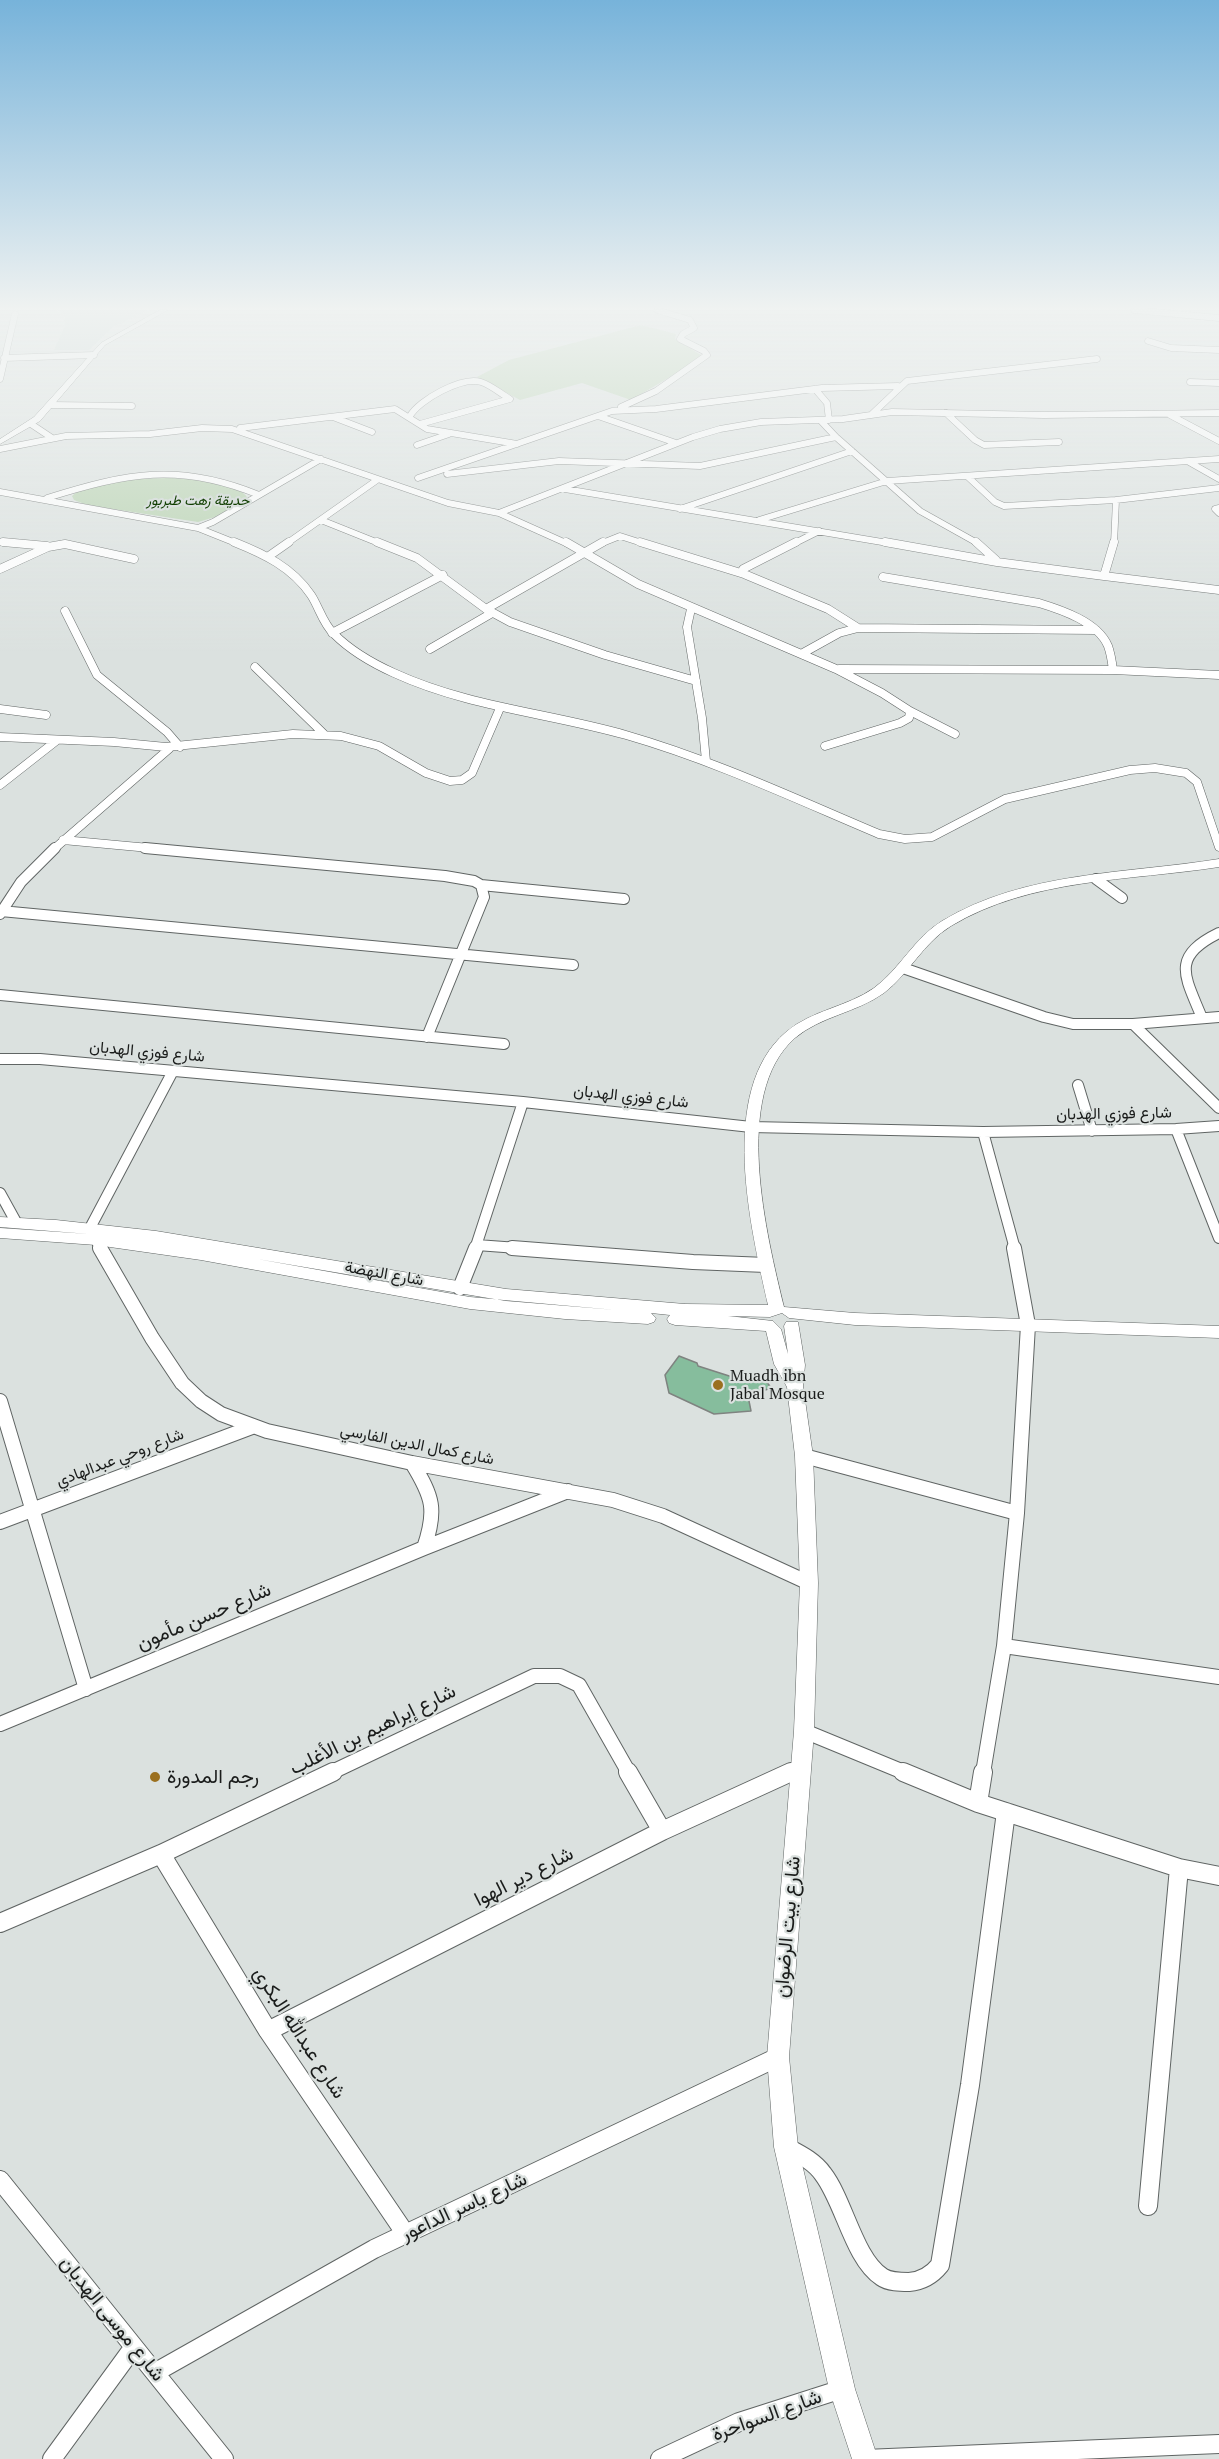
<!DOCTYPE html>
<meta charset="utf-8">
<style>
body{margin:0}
canvas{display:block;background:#dbe1df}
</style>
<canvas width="1219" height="2459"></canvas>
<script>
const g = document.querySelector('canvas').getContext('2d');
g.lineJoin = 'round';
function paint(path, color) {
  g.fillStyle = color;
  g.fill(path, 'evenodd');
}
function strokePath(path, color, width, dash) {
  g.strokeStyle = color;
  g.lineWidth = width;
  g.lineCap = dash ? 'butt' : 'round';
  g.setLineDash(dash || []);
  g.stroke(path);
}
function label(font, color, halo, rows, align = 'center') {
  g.font = font + ' "PT Serif",Vazirmatn,serif';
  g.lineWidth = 4.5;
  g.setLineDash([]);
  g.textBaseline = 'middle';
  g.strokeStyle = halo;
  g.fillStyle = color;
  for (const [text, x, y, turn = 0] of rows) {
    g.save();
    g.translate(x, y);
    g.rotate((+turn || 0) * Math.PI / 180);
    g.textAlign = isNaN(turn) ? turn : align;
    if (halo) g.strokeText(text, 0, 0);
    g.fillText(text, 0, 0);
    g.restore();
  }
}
const built = new Path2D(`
 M57 310H149L113 327 89 350H54L65 326 64 315Z`);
const green = new Path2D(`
 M641 325 676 334 675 339 704 357 631 400 582 383 520 400 477 377 509 360Z
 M166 478C184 478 241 481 248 499L215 517 198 522 87 505 74 500 72 496C90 479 142 479 166 478Z`);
const building = new Path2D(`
 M679 1356 697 1363 698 1366 748 1382 763 1376 771 1388 748 1396 751 1411 714 1414 669 1393 665 1375Z`);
const minorFar4 = new Path2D(`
 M1134 310 1219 318
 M1148 341 1171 348 1219 350
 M4 358 94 355
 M0 379 15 314
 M1190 382 1219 383
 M815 389 827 403 829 420
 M51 405 132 406
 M621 407 656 391 707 355 704 351 680 339 683 334 694 328 690 320 657 310
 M946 413 975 440 984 445 1059 442
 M872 414 907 381 1097 359
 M1170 415 1219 441
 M410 416C419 400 462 376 481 382 491 385 501 394 510 399L420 424
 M598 416 676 443
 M333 417 372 432
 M820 420 836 437 920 511 979 544
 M31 424 52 438
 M240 428 395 409 427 429 517 444
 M417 445 449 434
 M0 449 66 436 150 434 202 428 232 429 448 503 499 513 693 437 720 429 761 422 843 419 892 412 1044 415 1219 413
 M1189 462 1219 479
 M447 474 559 461 700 466 836 437
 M968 477 995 502 1004 506 1116 500 1114 544
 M418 478 612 411 656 409 822 388 898 386
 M565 489 894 544
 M0 492 198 528 238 544
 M47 498C127 473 179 462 259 495
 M1116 500 1219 488
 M1219 508 1215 509 1219 513
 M680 509 852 451
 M499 513 568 544
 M321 520 381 544
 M759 520 887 481 1219 459
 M198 528 213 522 321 459
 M0 542 21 544
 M286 544 377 480
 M600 544 620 536 645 544
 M793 544 819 531`);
const minorFar3 = new Path2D(`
 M3 542 47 546
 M234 542C264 554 292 567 311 595 319 607 323 624 334 634 350 650 374 664 394 673 468 707 549 713 626 735 713 760 796 799 879 834L905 839 932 837 1005 799 1130 770 1155 768 1186 773 1197 782 1219 847
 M377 542 417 558 486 609 510 622 605 655 696 681
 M566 542 638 584 836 669 882 693 910 711 909 718 900 723 825 746
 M640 542 744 574
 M796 542 743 569 744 574 828 609 858 628
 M885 542 997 562 1104 576 1114 542
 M976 542 996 560
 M269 556 289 542
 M0 569 48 547 65 544 134 559
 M1104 576 1219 590
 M883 577 1039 603C1062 610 1098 622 1108 646 1111 654 1112 662 1113 670
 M486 609 603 542
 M691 609 687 627 702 718 706 761
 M65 611 97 675 167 732 180 747
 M332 633 443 575
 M430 649 492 613
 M803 653 839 633 858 628 1096 630
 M255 667 324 734
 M839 669 1113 670 1219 675
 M0 709 46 715
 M910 711 955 734
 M0 737 114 742 166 747 293 734 341 736 379 746 426 773 450 781 462 780 472 773 500 708
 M0 785 56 741
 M63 840 160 849
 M54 849 170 748`);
const minorFar2 = new Path2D(`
 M145 848 445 876 474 881 481 885 624 899
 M1096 879 1122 898
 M1 911 573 965
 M0 914 21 882 55 848
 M903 968 1044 1017 1073 1024H1133L1219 1017
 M0 995 504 1044
 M1202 1018C1185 976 1170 957 1219 933
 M1133 1024 1219 1108
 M427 1037 484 897 481 885
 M0 1059H40L523 1102 751 1127 983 1132 1176 1129 1219 1126
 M1078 1085 1092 1131
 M1176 1129 1219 1238
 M983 1132 1015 1249
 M0 1193 16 1222
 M90 1228 173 1071
 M96 1240 101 1249
 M477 1245 531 1249
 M475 1249 523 1102`);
const minorFar1 = new Path2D(`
 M100 1248 152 1338 182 1383 201 1401 221 1414 267 1431 412 1463 613 1500 663 1516 809 1583
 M512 1248 693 1262 766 1265
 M460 1288 476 1248
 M0 1401 86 1689
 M804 1456 1017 1513
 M412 1463C433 1497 437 1510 424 1548
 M0 1522 252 1427
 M1004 1646 1219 1677
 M0 1724 424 1548 568 1491
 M804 1731 906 1773
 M330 1773 534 1676H560L579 1685 629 1773
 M787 1773 801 1767
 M983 1773 1004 1646 1017 1513 1028 1325 1014 1248`);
const minor = new Path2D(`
 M628 1772 662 1831
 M903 1772 978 1803 1179 1868 1219 1876
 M978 1803 983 1772
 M161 1854 268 2031 405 2233
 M0 1923 161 1854 333 1772
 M268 2031 662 1831 791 1772
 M786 2147C799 2154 814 2161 823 2174 844 2201 854 2259 882 2277 889 2282 900 2282 909 2282 922 2281 932 2275 940 2265L970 2085 1006 1812
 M0 2180 224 2459
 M1148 2206 1179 1868
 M156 2372 374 2249 778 2057
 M52 2459 133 2348
 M660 2459 739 2422 842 2389
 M865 2459 1219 2444`);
const tertiary = new Path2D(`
 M160 310H168L105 345 40 421 0 444V439L34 417 101 343Z
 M1219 859V867C1129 881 1031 878 951 926 923 943 909 974 884 993 856 1013 821 1016 795 1038 731 1094 767 1236 784 1307L855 1313 1219 1326V1338L855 1325 789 1318 782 1313 770 1317 728 1316 773 1321 781 1329 788 1354 784 1326 786 1322H798L805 1365 803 1386 813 1456 818 1583 814 1731 789 2057 798 2147 855 2389 878 2459H852L829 2389 774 2147 767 2057 794 1731 800 1583 795 1456 787 1387 774 1364 766 1331 675 1325 669 1323 667 1319 670 1315 651 1313 656 1318 654 1322 648 1324 565 1319 470 1309 201 1260 96 1245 0 1238V1228L89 1234 0 1227V1217L56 1220 156 1231 506 1289 685 1304 768 1305C751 1229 717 1091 786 1032 812 1010 847 1007 874 988 900 969 914 938 942 921 1025 871 1126 874 1219 859ZM257 1259 506 1301 616 1310 470 1297Z`);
const markers = [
 [718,1385,6,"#9b701f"],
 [155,1777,6,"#9b701f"]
];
const farParknames = [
 ["حديقة زهت طبربور",198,501]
];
const streetNames = [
 ["شارع فوزي الهدبان",147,1052,5],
 ["شارع فوزي الهدبان",631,1097,6],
 ["شارع فوزي الهدبان",1114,1114,-1],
 ["شارع النهضة",384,1274,10],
 ["شارع كمال الدين الفارسي",417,1445,11],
 ["شارع روحي عبدالهادي",120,1458,-21]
];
const poiNames = [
 ["Muadh ibn",730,1376],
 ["Jabal Mosque",730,1394]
];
const nearStreetnames = [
 ["شارع حسن مأمون",204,1617,-23],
 ["شارع إبراهيم بن الأغلب",373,1730,-26],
 ["شارع دير الهوا",524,1877,-27],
 ["شارع بيت الرضوان",788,1927,-85],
 ["شارع عبدالله البكري",299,2033,57],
 ["شارع ياسر الداعور",464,2207,-25],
 ["شارع موسى الهدبان",112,2319,51],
 ["شارع السواحرة",767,2416,-20]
];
const nearPoinames = [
 ["رجم المدورة",167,1777]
];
paint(built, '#c6d5d1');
paint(green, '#b4d0ac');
paint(building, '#86bd9d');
strokePath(building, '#7f8380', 1.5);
strokePath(minorFar4, '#606564', 7);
strokePath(minorFar3, '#606564', 9);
strokePath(minorFar2, '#606564', 12);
strokePath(minorFar1, '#606564', 16);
strokePath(minor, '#606564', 20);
strokePath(tertiary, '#606564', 1);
strokePath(minorFar4, '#fff', 6);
strokePath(minorFar3, '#fff', 8);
strokePath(minorFar2, '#fff', 10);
strokePath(minorFar1, '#fff', 14);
strokePath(minor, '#fff', 18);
paint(tertiary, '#fff');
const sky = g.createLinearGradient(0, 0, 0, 654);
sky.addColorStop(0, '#77b3da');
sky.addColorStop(0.47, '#eff2f1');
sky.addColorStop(1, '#eff2f100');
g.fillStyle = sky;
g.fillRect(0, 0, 1219, 654);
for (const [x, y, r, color] of markers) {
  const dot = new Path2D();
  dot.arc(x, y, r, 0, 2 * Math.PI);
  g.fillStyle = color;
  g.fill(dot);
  strokePath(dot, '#dbe1df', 2);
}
label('italic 14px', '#103e00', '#dbe1df', farParknames);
label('16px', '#1a1c1b', '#dbe1df', streetNames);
label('16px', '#1a1c1b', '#dbe1df', poiNames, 'left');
label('20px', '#1a1c1b', '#dbe1df', nearStreetnames);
label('20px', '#1a1c1b', '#dbe1df', nearPoinames, 'left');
</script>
